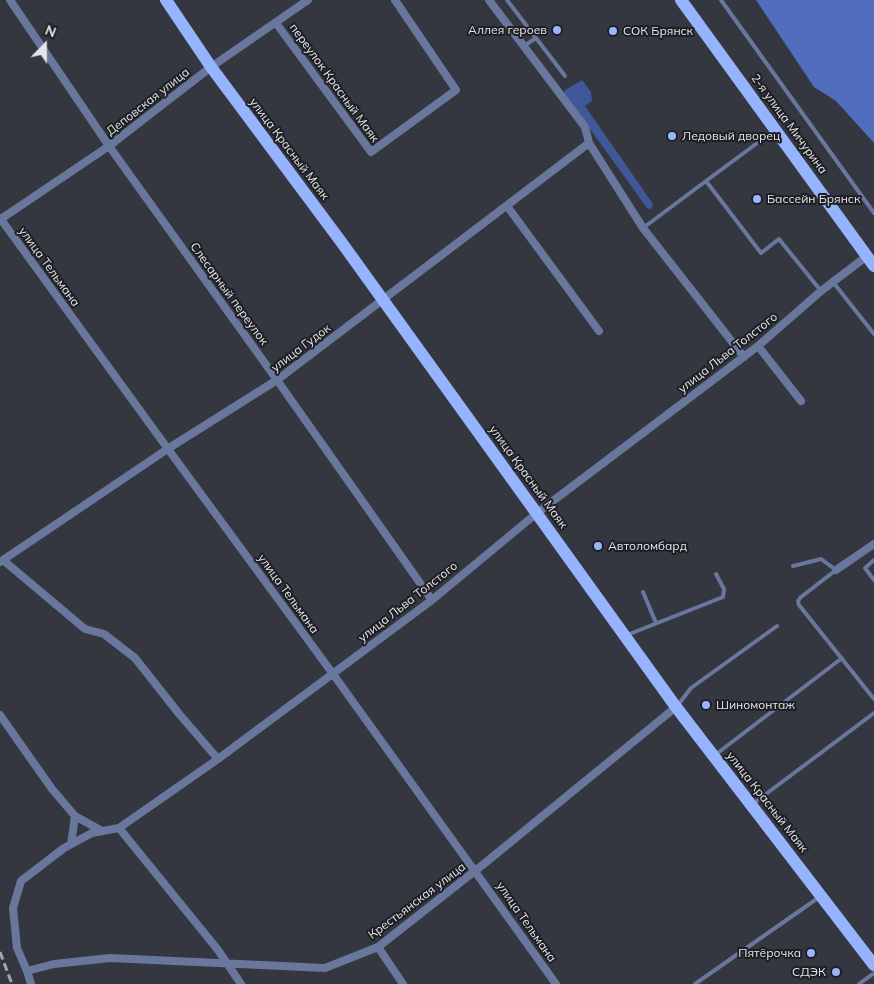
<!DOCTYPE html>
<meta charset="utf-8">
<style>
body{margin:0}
#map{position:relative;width:874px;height:984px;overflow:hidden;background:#343740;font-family:Mulish,sans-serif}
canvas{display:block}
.north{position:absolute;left:20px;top:20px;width:50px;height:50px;-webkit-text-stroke:4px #1d1f23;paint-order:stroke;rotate:22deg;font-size:14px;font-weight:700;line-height:20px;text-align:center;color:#e2e5ea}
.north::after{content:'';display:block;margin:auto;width:18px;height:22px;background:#e2e5ea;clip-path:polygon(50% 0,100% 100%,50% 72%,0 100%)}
</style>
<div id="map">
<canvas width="874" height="984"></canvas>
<div class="north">N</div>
</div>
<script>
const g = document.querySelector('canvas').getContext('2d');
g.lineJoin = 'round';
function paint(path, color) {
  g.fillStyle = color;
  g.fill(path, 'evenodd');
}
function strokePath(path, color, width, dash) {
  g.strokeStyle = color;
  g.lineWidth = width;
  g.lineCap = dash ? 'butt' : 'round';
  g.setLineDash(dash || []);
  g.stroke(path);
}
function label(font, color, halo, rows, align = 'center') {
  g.font = font + ' Mulish,sans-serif';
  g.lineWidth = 4;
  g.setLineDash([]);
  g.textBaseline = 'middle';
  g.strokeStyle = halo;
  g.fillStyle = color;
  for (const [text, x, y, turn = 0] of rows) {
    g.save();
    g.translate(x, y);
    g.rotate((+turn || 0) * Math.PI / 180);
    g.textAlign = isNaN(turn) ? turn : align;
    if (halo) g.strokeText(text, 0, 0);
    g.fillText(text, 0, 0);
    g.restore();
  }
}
const green = new Path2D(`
 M582 80 591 92 592 101 585 106 653 204V206L650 209 647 208 564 93 565 90Z`);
const forest = new Path2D(`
 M756 0H874V143L836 101 814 87Z`);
const service = new Path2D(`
 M507 0 565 76
 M721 0 874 213
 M524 46 536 38
 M706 181 772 132
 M643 228 706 181 761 253 779 239 821 291
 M833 282 874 334
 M874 560 865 568 874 580
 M793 566 821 559 836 570 801 597 798 601 799 605 874 699
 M643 592 656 623
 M627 635 723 597 724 589 716 574
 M678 705 691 688 777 626
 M715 755 842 658
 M754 803 874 713
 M695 984 818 898
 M859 984 874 973`);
const minor = new Path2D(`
 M10 0 109 146 277 380 432 600
 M276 23 371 152 456 90 395 0
 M589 143 643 228 744 357
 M507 206 599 331
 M0 218 168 449 333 674 556 984
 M1 219 109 146 211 67 308 0
 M758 346 801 401
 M3 560 85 629 104 634 135 658 180 715 218 759
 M0 562 169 448 277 380 589 143 585 127 489 0
 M836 570 874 544
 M0 715 52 789 75 816 102 831
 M119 828 218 950 241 984
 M71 844 75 816
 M378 947 403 984
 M27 971 54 964 110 958 325 968 378 947 485 863 676 707
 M31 984 27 971 17 948 13 908 21 881 64 848 92 833 119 828 218 759 432 600 537 513 758 346 821 291 867 256`);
const primary = new Path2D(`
 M166 0 211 67 342 243 676 707 874 965
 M681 0 874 266`);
const rail = new Path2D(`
 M0 952 12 984`);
const markers = [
 [557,30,5,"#98b5fd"],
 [613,31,5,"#98b5fd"],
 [672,136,5,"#98b5fd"],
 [757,199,5,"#98b5fd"],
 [598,546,5,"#98b5fd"],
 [706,705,5,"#98b5fd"],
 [811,953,5,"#98b5fd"],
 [836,972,5,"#98b5fd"]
];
const poiNames = [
 ["Аллея героев",547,30,"right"],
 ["СОК Брянск",623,31],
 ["Ледовый дворец",682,136],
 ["Бассейн Брянск",767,199],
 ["Автоломбард",608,546],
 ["Шиномонтаж",716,705],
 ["Пятёрочка",801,953,"right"],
 ["СДЭК",826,972,"right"]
];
const streetNames = [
 ["переулок Красный Маяк",334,83,54],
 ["Деповская улица",148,102,-38],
 ["2-я улица Мичурина",789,124,54],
 ["улица Красный Маяк",289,149,53],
 ["улица Тельмана",49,267,54],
 ["Слесарный переулок",229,294,54],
 ["улица Гудок",301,348,-37],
 ["улица Льва Толстого",728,353,-38],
 ["улица Красный Маяк",528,477,54],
 ["улица Тельмана",288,594,54],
 ["улица Льва Толстого",408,602,-38],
 ["улица Красный Маяк",767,802,52],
 ["Крестьянская улица",417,901,-37],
 ["улица Тельмана",526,922,55]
];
paint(green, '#405898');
paint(forest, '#506dbe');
strokePath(service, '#68779b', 4);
strokePath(minor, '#68779b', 8);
strokePath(primary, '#96b4fd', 12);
strokePath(rail, '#a3a6ac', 3, [8, 4]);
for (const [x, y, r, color] of markers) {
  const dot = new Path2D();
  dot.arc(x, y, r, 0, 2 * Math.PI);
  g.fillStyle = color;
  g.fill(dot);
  strokePath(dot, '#1d1f23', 2);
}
label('12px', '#e2e5ea', '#1d1f23', poiNames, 'left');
label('12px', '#e2e5ea', '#1d1f23', streetNames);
</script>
